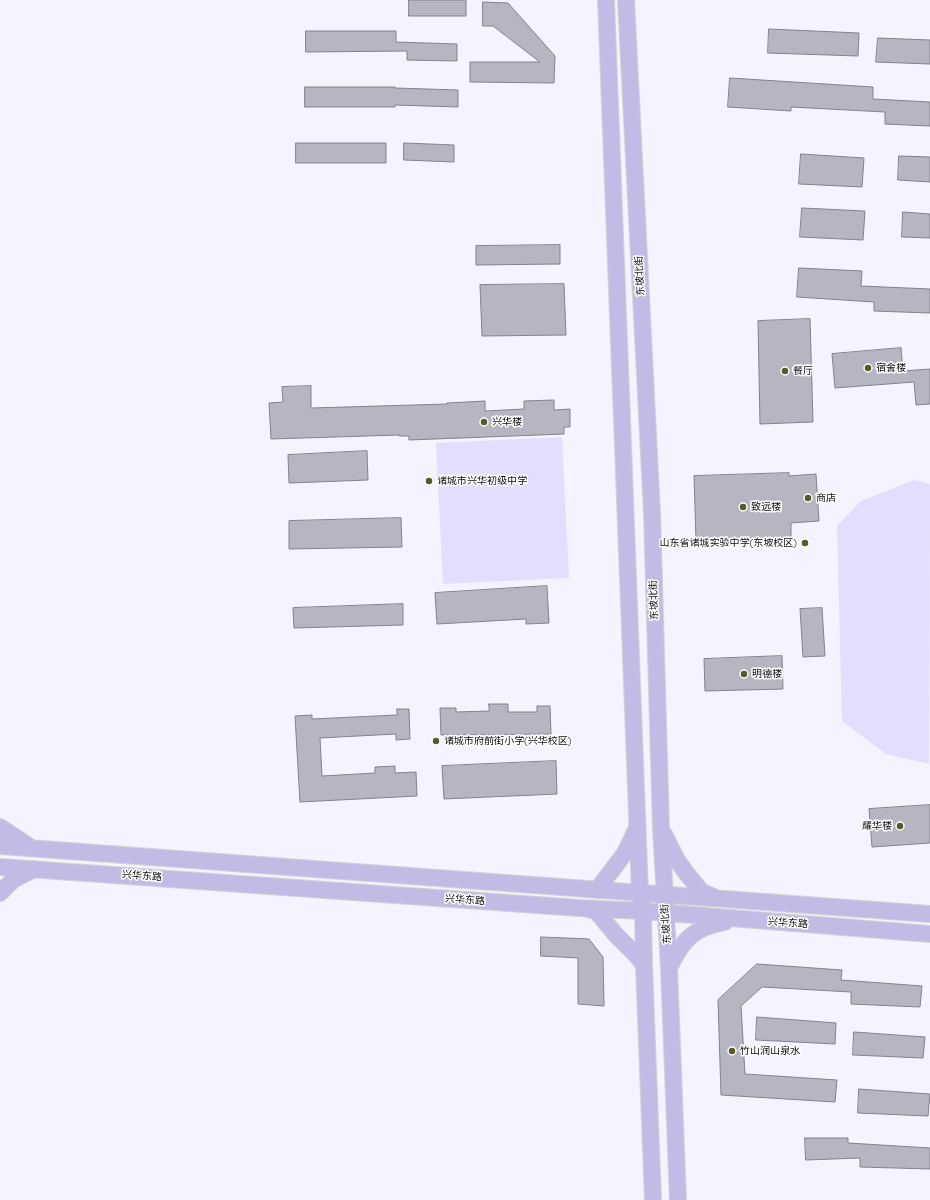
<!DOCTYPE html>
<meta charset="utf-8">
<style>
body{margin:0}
canvas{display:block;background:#f4f3ff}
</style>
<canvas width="930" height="1200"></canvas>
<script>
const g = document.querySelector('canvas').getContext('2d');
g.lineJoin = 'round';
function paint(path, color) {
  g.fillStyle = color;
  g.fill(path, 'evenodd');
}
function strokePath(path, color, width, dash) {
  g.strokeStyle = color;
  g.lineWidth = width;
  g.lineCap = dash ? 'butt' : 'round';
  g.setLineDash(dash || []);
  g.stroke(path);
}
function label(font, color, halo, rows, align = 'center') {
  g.font = font + ' Quicksand,"Noto Sans SC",sans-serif';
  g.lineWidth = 3;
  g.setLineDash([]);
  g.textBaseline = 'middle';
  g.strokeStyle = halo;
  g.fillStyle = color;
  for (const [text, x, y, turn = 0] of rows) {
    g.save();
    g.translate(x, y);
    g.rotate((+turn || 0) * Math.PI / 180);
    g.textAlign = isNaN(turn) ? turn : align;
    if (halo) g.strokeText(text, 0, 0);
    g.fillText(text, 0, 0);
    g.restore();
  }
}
const green = new Path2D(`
 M562 437 569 578 443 584 436 443Z
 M914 480 930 484 929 764 886 754 842 721 837 526 861 501Z`);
const building = new Path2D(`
 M409 0H466V16H409Z
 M483 2 508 3 555 56 554 83 470 82V62H540L493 26H483Z
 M769 29 859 33 858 56 768 53Z
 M306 31H396V42L457 44V61L407 60V51L306 52Z
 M878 38 930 40V64L876 62Z
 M730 78 873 87V99L930 102V126L885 124V112L791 107V111L728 107Z
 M305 87H395V88L458 90V107L395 105V107H305Z
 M296 143H386V163H296Z
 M404 143 454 145V162L404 160Z
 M801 154 864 158 862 187 799 184Z
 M899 156 930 157V182L898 180Z
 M802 208 865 211 863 240 800 237Z
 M903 212 930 214V238L902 237Z
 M560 245V264L476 265V246Z
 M799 268 862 271 861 286 930 289V313L874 311V302L797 297Z
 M564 284 566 335 482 336 480 285Z
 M810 319 813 422 760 424 758 321Z
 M901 348 903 371 930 369V404L916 405 914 382 835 388 832 354Z
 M311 386V408L447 404V403L485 401V411L524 409V401L554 400V410L570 409V427H564V434L409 440V436H399V435L271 439 269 403 283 402 282 387Z
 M367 451 368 480 289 483 288 455Z
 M789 473V476L816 474 819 521 791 523V538L696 541 694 476Z
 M401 518 402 547 289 549V521Z
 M547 586 549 623 526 624V619L437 624 435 593Z
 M403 604V625L294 628 293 608Z
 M822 608 825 656 803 657 800 609Z
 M782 656 783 689 705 691 704 659Z
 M489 704H508V712H537V706H550L551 734 441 735 440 708H456V712L489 711Z
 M397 709H409L410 739 396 740V734L320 738 322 776 375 773V767L395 766V773L416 772 417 796 300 802 295 716 312 715V719L397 715Z
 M556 761 557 794 444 799 442 766Z
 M930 805V843L872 847 869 809Z
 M541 937 589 939 603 957 604 1006 578 1004V958L541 956Z
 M757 964 842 970 841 980 922 986 920 1007 851 1004V992L762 987 741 1006 745 1074 837 1080 835 1102 721 1095 718 1000Z
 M757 1017 836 1023 835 1044 756 1040Z
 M854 1032 925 1037 923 1058 853 1055Z
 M859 1089 930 1094 928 1116 858 1113Z
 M805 1138H848V1143L930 1148V1169L860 1167V1158L806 1160Z`);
const major = new Path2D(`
 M606 0 640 893 643 911 644 965 653 1200
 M626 0 652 513 661 829 669 968 678 1200
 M0 827 30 847
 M664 834 677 860 687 874 702 892 714 897
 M0 846 930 914
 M0 867 579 908 643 911 930 934
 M597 890 625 853 637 828
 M0 893 13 880 34 869
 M587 909 596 911 616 935 637 956 644 965
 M669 968C683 939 693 928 725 922`);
const markers = [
 [868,368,4,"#585a27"],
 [785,371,4,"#585a27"],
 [484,422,4,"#585a27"],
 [429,481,4,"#585a27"],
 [808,498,4,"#585a27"],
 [743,507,4,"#585a27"],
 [805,543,4,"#585a27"],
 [744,674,4,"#585a27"],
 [436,741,4,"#585a27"],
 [900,826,4,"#585a27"],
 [732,1051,4,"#585a27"]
];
const streetNames = [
 ["东坡北街",640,276,-93],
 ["东坡北街",654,600,-92],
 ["兴华东路",142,876,4],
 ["兴华东路",465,900,4],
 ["兴华东路",788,923,4],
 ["东坡北街",666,924,-94]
];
const poiNames = [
 ["宿舍楼",876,368],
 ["餐厅",793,371],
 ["兴华楼",492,422],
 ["诸城市兴华初级中学",437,481],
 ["商店",816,498],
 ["致远楼",751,507],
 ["山东省诸城实验中学(东坡校区)",797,543,"right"],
 ["明德楼",752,674],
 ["诸城市府前街小学(兴华校区)",444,741],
 ["耀华楼",892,826,"right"],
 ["竹山润山泉水",740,1051]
];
paint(green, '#e2defd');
paint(building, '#b6b5c2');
strokePath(building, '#82818e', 1);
strokePath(major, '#d3d3d4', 18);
strokePath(major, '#c2bbe5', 16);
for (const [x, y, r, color] of markers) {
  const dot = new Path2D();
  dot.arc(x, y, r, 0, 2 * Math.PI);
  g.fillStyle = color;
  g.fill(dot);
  strokePath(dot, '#fff', 1.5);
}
label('10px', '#0d0d11', '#fff', streetNames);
label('10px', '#0d0d11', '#fff', poiNames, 'left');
</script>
